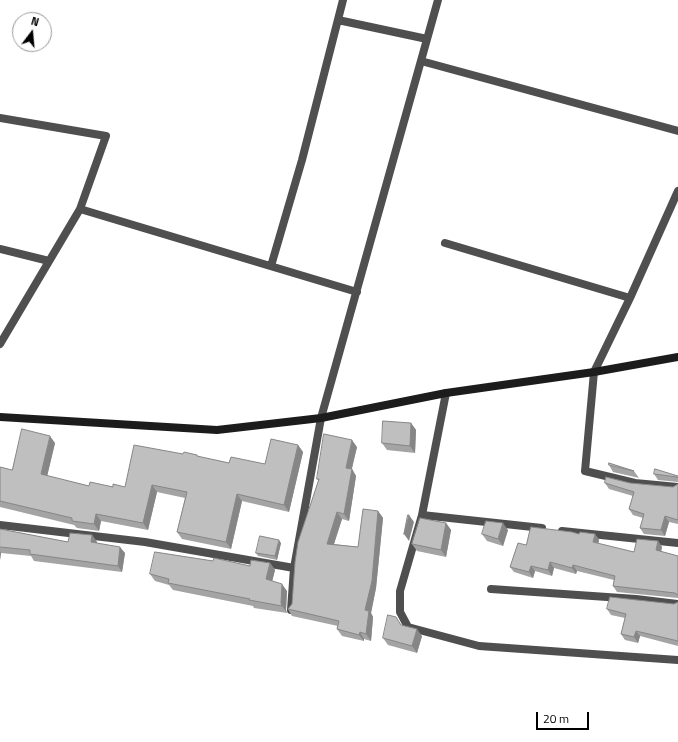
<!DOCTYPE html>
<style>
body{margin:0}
#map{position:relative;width:678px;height:742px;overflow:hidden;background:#fff;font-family:"Titillium Web",sans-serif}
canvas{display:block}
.north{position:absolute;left:12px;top:12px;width:40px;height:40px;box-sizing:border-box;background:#fff;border:1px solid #999;border-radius:50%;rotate:16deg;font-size:11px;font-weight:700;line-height:16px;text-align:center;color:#000}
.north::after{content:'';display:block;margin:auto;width:14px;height:18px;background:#000;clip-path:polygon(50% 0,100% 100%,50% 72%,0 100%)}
.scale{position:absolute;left:536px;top:712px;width:53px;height:18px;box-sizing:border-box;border:2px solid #000;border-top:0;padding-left:5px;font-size:12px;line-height:14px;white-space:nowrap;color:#000;-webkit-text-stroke:3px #fff;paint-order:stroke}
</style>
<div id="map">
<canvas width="678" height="742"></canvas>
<div class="north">N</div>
<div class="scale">20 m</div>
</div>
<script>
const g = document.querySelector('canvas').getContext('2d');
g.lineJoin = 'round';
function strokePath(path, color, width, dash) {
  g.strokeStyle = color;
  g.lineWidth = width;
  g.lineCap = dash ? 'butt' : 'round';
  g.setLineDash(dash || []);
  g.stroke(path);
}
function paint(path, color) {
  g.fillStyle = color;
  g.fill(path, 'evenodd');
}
const street = new Path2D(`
 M338 20 427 39
 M421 61 678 131
 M0 118 106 136 80 209 0 344
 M678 191 630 298 594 372 585 471 635 483 678 487
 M80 209 357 292
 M445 243 630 298
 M0 249 49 261
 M271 266 302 160 343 0
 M446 393 422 515 400 591V612L408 627 479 646 678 660
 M422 515 542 528
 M0 525 145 542 294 568
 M562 531 678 543
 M491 589 636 599 678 604
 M291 610 294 568 321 418 438 0`);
const secondary = new Path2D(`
 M0 417 217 430 321 418 446 393 594 372 678 357`);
const wall = new Path2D(`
 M411 423 416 430 415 453 387 450 382 443Z
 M55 443 47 476 89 486 125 487 183 454 197 455 198 457 229 463 265 464 298 445 303 452 289 512 242 501 231 549 182 539 177 532 185 498 157 492 148 530 101 521 99 531 77 528 74 525 0 507V467L12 470Z
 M357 447 352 469 356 476 349 521 342 519 334 544 358 547 378 511 383 518 376 588 371 613 373 617 371 641 364 639V641L342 636 337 629 338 626 292 616 288 609 292 604 319 482 317 479Z
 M609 465 634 471 639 478 613 472Z
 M654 474 678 476V482L658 480Z
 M605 483H630L673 487 678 484V524L669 522 665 536 644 534 640 528 643 518 633 515 629 509 633 496 609 489Z
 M446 523 451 530 446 557 417 551 412 544Z
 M0 529 68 542 92 535 97 542V543L125 553 122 572 34 561 31 556 1 553 0 560Z
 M508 530 503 546 487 541 482 534Z
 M579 534H595L599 540 598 544 634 552 658 541 662 547 661 552 678 556V598L617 592 613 586 614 580 577 571 576 574 554 568 552 576 535 571 533 578 514 572 510 567 526 545Z
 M281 543 277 560 258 556 256 553Z
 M213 561 250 566 270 563 275 570 272 581 287 591 286 610 287 613 254 608 253 606 173 590 169 585 155 581 150 574Z
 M678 602V646L640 636 638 643 625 640 621 634 625 618 611 615 607 609 674 604Z
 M422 636 417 653 388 645 383 638Z`);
const shadedWall = new Path2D(`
 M411 423 416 430 415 453 410 446Z
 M50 436 55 443 46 481 41 474Z
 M352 440 357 447 350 475 346 468Z
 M298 445 303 452 289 512 284 505Z
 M352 469 356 476 349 521 344 514Z
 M152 485 157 492 148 530 143 523Z
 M237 494 242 501 231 549 226 542Z
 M378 511 383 518 376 588 371 613 373 617 371 641 366 634 365 610Z
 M337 512 342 519 332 550 327 544Z
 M96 514 101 521 99 531 94 524Z
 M409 515 414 522 409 541 404 534Z
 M665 516 669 522 665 536 661 530Z
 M446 523 451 530 446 557 441 550Z
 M503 523 508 530 503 546 498 539Z
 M595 534 599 540 597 548 593 542Z
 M92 535 97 542 96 549 91 542Z
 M279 540 281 543 277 560 275 556Z
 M658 541 662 547 660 556 656 550Z
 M120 547 125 553 122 572 118 566Z
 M0 551 1 553 0 560Z
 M550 562 554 568 552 576 548 570Z
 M270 563 275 570 271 586 266 579Z
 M573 565 577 571 576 574 572 568Z
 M531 566 535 571 533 578 529 572Z
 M282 584 287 591 286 610 287 613 282 606 281 603Z
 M417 629 422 636 417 653 412 646Z
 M636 631 640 636 638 643 634 637Z
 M360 632 364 639V641L359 635Z`);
const building = new Path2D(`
 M383 421 411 423 410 446 382 443Z
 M22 429 50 436 41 474 89 486 90 482 113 487V484L125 487 134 445 183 454 184 452 197 455V456L229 463 231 457 265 464 271 439 298 445 284 505 237 494 226 542 177 532 187 492 152 485 143 523 96 514 94 524 72 521V518L0 501V467L12 470Z
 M324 434 352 440 346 468 352 469 344 514 337 512 327 544 358 547 363 509 378 511 372 581 365 610 369 611 366 634 360 632 359 635 337 629 339 621 288 609 292 604 295 562 298 542 319 479H317Z
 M609 463 634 471 609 465Z
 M655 469 678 476V478L677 477 654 474Z
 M606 477 630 483 673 487 678 484V520L665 516 661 530 640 528 644 514 629 509 634 492 605 483Z
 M408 515H409L404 534Z
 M420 518 446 523 441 550 412 544Z
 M486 521 503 523 498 539 482 534Z
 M531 527 572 532 579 534 580 532 595 534 593 542 634 552 637 539 658 541 656 550 678 556V595L675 593 613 586 615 576 573 565 572 568 550 562 548 570 531 566 529 572 510 567 518 543 526 545Z
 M0 529 68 542 70 533 92 535 91 542 120 547 118 566 30 554V550L0 547Z
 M260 536 279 540 275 556 256 553Z
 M155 552 213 561 214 558 250 566 251 560 270 563 266 579 282 584 281 603 282 606 249 600 250 599 168 583 169 579 150 574Z
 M610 597 674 604 678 602V641L636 631 634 637 621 634 626 614 607 609Z
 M388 615 396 617 401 625 417 629 412 646 383 638Z`);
strokePath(street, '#4f4f4f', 8);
strokePath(secondary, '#1c1c1c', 8);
paint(wall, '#a4a4a4');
paint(shadedWall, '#868686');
paint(building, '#bfbfbf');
strokePath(building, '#868686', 1);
</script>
